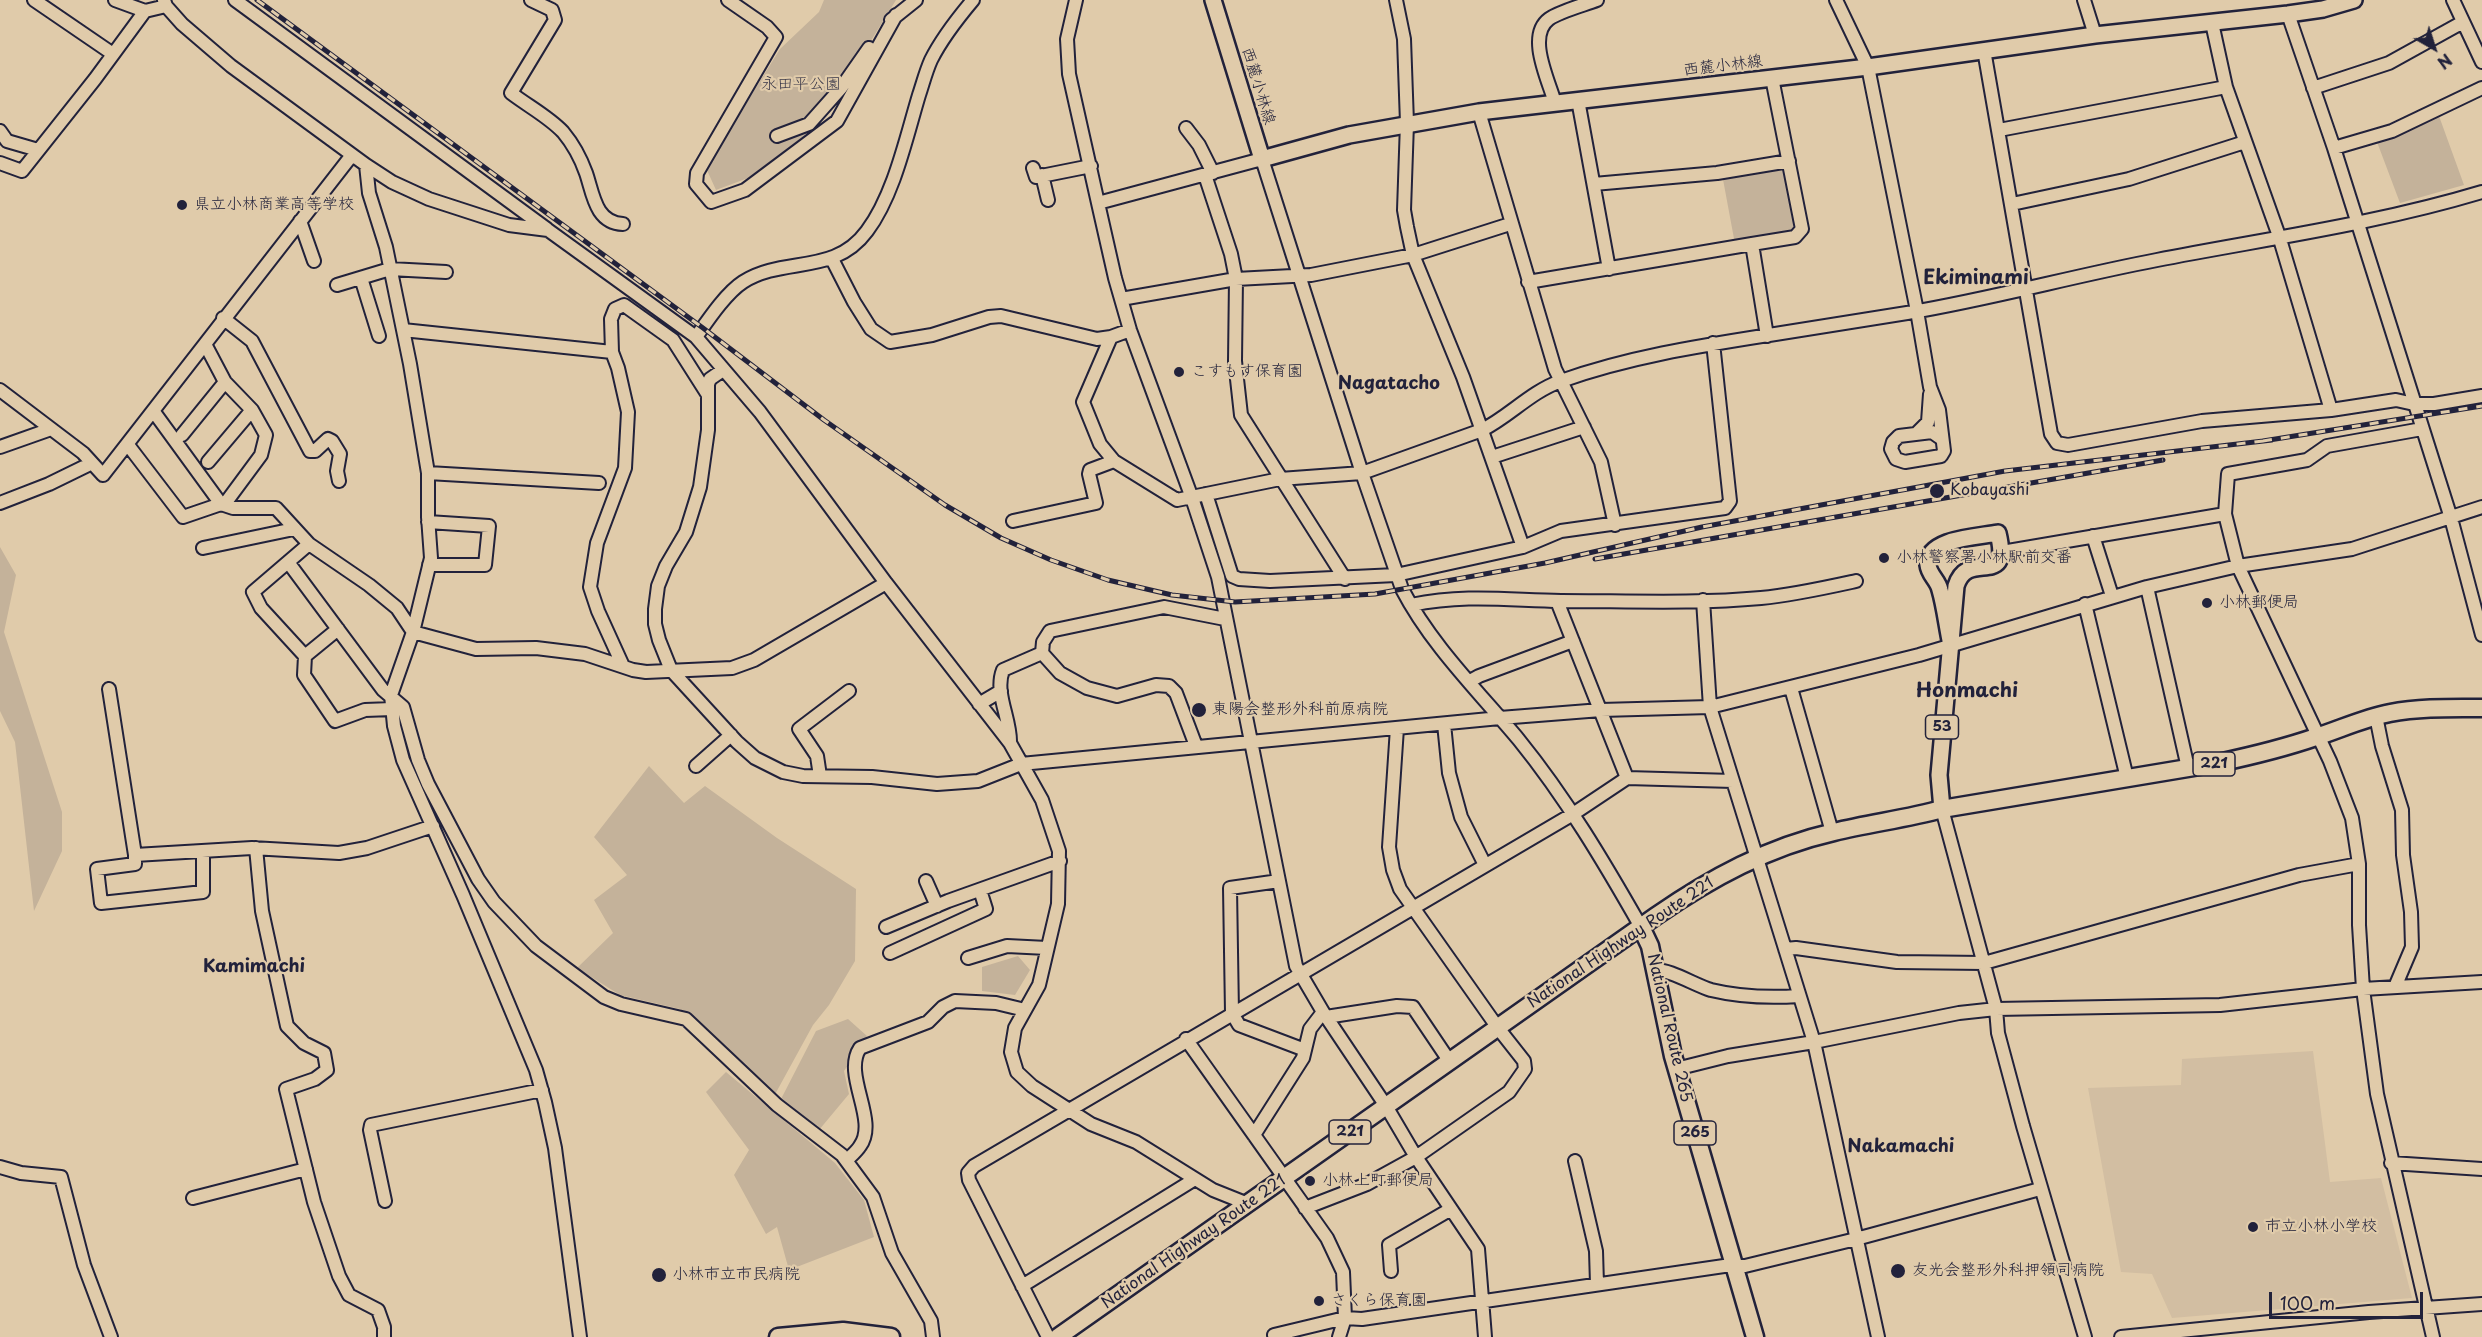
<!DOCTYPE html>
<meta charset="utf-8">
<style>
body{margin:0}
#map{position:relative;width:2482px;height:1337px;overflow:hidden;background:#e0cbaa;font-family:"Playpen Sans",sans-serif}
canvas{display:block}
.north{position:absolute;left:2404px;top:18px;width:60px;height:60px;-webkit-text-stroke:4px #e0cbaa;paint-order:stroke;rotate:141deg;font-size:16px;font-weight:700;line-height:24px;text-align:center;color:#22223b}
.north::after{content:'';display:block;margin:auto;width:21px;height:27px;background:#22223b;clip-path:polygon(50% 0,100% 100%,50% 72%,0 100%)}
.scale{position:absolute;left:2269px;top:1292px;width:154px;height:27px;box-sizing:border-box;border:3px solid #22223b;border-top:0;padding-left:8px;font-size:18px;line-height:21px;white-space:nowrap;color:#22223b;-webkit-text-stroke:4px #e0cbaa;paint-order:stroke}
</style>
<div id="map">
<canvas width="2482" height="1337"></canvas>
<div class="north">N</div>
<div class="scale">100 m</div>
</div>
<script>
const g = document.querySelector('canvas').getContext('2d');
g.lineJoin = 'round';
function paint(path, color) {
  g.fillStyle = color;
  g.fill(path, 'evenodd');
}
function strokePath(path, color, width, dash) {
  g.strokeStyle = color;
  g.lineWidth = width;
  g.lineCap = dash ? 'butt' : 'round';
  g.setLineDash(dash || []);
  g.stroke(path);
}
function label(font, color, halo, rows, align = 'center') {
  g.font = font + ' "Playpen Sans","Klee One",sans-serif';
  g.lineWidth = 4.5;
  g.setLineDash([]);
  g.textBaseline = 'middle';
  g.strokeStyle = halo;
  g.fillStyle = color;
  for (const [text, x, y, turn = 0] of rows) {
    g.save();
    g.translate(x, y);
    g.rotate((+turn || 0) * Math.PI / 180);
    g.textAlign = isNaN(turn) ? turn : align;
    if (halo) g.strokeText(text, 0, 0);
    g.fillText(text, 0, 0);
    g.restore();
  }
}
const built = new Path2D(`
 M2313 1051 2330 1182 2381 1178 2412 1298 2172 1318 2152 1274 2121 1272 2088 1088 2181 1085 2182 1059Z`);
const green = new Path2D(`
 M824 0H896L821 122 756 175 716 190 706 168 780 49 819 12Z
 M2439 116 2464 185 2400 203 2377 142Z
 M1780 167 1784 168 1797 231 1735 244 1722 174Z
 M0 547 16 575 4 632 62 812V851L34 911 15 742 0 711Z
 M649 766 684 803 705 786 777 838 856 889 855 961 829 1005 813 1025 773 1098 680 1009 620 995 577 968 613 933 594 900 627 875 594 837Z
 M1018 956 1030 970 1015 995 982 991V967Z
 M848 1019 867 1036 844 1071 849 1094 819 1130 781 1099 816 1031Z
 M726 1072 835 1163 864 1200 874 1237 789 1270 777 1227 766 1234 734 1175 749 1150 706 1092Z`);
const minor = new Path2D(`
 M34 0 113 54
 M115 0 145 11
 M164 0 166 6 182 24 231 66 366 165 392 182 429 199 509 225 548 230 696 337 760 412 886 583 1010 743 1042 800 1059 851 1058 904 1039 985 1015 1028 1011 1052 1017 1072 1032 1086 1091 1124 1136 1142 1213 1190 1248 1204
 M235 0 547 229
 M531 0 552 10 555 20 511 93C528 106 549 117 563 132 573 144 581 159 586 173 593 193 595 223 623 224
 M728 0 767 27 776 37 697 173 696 184 711 202 745 190 837 121 896 15
 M1076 0 1067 39 1069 74 1098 203 1115 278 1130 330 1192 498 1218 577 1296 966 1323 1012 1386 1106 1416 1157 1478 1249 1485 1337
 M1396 0 1404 39 1407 123 1404 210 1407 227 1413 255 1463 377 1523 547
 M1836 0 1868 67 1917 311 1930 387 1939 410 1944 451 1941 456 1905 462 1896 459 1891 449 1893 442 1899 436 1932 432 1942 439
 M2084 0 2095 35
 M2453 0 2482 62
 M2288 14 2334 148 2451 518 2482 635
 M891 20 916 0
 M2212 23 2226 87 2279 236 2331 410
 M1984 50 2051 434 2057 443 2068 445 2202 421 2331 410 2396 400 2414 404H2434L2482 396
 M2313 88 2389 63 2463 22
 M1578 100 1609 269
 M1555 103C1549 81 1526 36 1549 19 1560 11 1584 5 1597 0
 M1479 112 1555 369 1601 462 1615 525
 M1186 128 1199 145 1213 173
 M1999 130 2226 87
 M0 131 7 141 38 150
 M777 136 809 124 841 88 869 48
 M2334 148 2392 131 2482 88
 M0 163 22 171 95 79 145 11 166 6
 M366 165 369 193 386 247 410 364 428 473V517L431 558 413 632 391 695 394 726 403 760 463 895 536 1070 545 1102 555 1148 580 1337
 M1033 168 1036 177 1091 166
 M1042 175 1048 200
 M1205 175 1231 254 1236 279 1235 361 1241 415 1345 579
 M1594 184 1717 173 1789 161
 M1098 203 1262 159 1362 473 1402 589C1431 645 1479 692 1519 740 1566 798 1604 862 1641 927
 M2012 204 2129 179 2245 142
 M300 221 314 261
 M832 259 854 302 871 329 890 342 932 335 989 317 1001 316 1097 339 1111 337 1130 330
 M361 278 379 336
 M1528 282 1752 244
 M337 285 390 269 446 272
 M1121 299 1236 279 1311 275 1413 255 1510 224
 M223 318 252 341 310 451H315L328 439 332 441 340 454 337 471 339 481
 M403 330 612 352
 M1767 336 1752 244 1795 237 1802 229 1772 78
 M696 337C708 320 726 293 743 282 784 256 834 276 867 231 894 195 906 138 919 95 923 83 926 71 931 60 942 38 957 19 973 0
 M1111 337 1083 402 1100 444 1114 461 1177 500 1280 479 1362 473 1482 430C1510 416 1530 392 1561 381 1628 357 1699 346 1769 335 1815 328 1861 320 1907 313 1991 299 2073 276 2157 260 2265 239 2376 224 2482 192
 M205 344 225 382 252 410 266 435 261 455 224 505
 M723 370 710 379 708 384V430L700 487 686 532 666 566 658 586 655 609V624L659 640 671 670 737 742 755 758 783 772 803 776 872 777 937 784 978 781 1021 764 1500 718 1601 710 1710 707 1919 655 2147 587 2238 566 2352 549 2482 507
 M0 390 83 453 103 475 352 155
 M154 412 221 504
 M2422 429 2327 446 2307 460 2228 474 2225 514 2238 566 2330 761 2352 818 2359 864V925L2363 989 2377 1094 2433 1337
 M1916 434 1928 422 1930 394
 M182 435 225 382
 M128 445 183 517 221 504 233 508H276L309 544 369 585 397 608 413 632 476 649 536 648 585 654 633 670 646 672 732 668 754 660 886 583
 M0 447 51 429
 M1492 457 1584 427
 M208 462 252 410
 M428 473 599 483
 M1206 494 1232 576 1239 579 1270 581 1396 575 1523 547 1561 531 1725 508 1730 501 1713 343
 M0 503 49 484 92 463
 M1013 521 1096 503 1089 474 1090 470 1114 461
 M428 522 489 526 485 565H429
 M2093 536 2112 596
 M309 544 253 592 261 608 305 656 304 675 335 721 365 710 392 709
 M203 548 294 529
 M2002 552 2225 514
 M288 562 383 690 403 707 418 760 428 784 478 879 494 902 536 946 604 997 621 1004 686 1019 777 1105 842 1155 873 1197 892 1253 931 1321 933 1337
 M2147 587 2188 768
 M1703 600 1710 707 1814 1042 1878 1337
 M1557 601 1627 778
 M2085 604 2127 778
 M1411 605C1466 594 1506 600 1561 601 1627 601 1695 604 1761 598 1793 595 1824 588 1856 581
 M305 656 338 629
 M623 666 598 611 590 587 597 543 625 468 628 412 618 368 612 352 611 319 615 309 624 305 673 340 708 395
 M1470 681 1479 676 1573 641
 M1791 688 1832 832
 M109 689 135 855 252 848 339 853 367 848 433 826
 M979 704 1001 691
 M2376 716 2382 746 2402 810 2403 855 2411 912 2412 947 2395 987
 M1444 724 1449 773 1461 817 1485 865
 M1010 743C1011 719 994 693 1003 670L1042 653
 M1196 746 1176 693 1169 686 1156 685 1117 696 1087 688 1060 673 1042 653 1043 642 1050 631 1164 607 1225 619
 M696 766 731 735
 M820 776 817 756 799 729 849 691
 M1942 809 1996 1009 1998 1033 2023 1126 2085 1337
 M256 848 262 911 287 1026 304 1043 324 1053 327 1070 315 1079 286 1089 314 1202 339 1276 349 1295 378 1310 384 1327V1337
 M135 855V864L97 869 101 903 203 892V851
 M926 881 937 906
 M1279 881 1230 888 1232 1013 1239 1025 1305 1050
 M886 927 948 901 1060 861
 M1785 949 1796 948 1897 962 1984 963 2299 875 2359 864
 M890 953 986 909 980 890
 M968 958 1007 946 1047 948
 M1655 970C1669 969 1695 985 1711 990 1740 997 1769 998 1799 996
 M1326 1017 1397 1006 1413 1007 1450 1062
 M1186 1039 1327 1238 1343 1272 1345 1318 1339 1337
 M1676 1069 1728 1056 1814 1042 1959 1013 1996 1009 2220 1005 2363 989 2482 982
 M1254 1135 1303 1058 1310 1029 1323 1012
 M847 1160C851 1156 857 1151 860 1146 879 1120 842 1075 860 1048L928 1022 943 1007 955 1001 996 1003 1025 1010
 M1575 1161 1596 1251 1597 1284
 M2391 1163 2482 1169
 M0 1167 21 1173 61 1177 84 1265 111 1337
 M193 1198 306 1169
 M385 1201 370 1130 371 1125 542 1090
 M1305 1208 1367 1184 1416 1157 1509 1092 1525 1069 1524 1061 1498 1028 1400 889 1393 870 1389 847 1397 728
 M1391 1271 1389 1245 1451 1209
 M1022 1286 1195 1179
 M1274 1335 1345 1318 1362 1319 1724 1266H1745L1856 1239 2040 1189
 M1048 1337 969 1180 968 1173 974 1166 1573 814 1627 778 1733 781
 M2121 1337 2369 1312 2482 1304`);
const major = new Path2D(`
 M1213 0 1262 159 1349 135 1479 112 1868 67 2095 35 2288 14 2323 9 2354 0
 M1942 809 1939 775 1956 586C1968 547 2012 591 1998 533 1978 537 1926 538 1928 565 1929 575 1938 580 1940 590 1945 607 1947 627 1951 645`);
const highway = new Path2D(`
 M1641 927 1650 946 1673 1056 1755 1337
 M778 1337 843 1331 891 1337
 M1058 1337 1656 916C1711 878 1768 847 1834 832 1870 823 1906 819 1942 809L2218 763C2251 756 2284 748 2316 737 2341 729 2364 718 2390 713 2420 707 2452 708 2482 708`);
const rail = new Path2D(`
 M257 0 703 328 824 420 945 505 1001 538 1051 560 1108 580 1172 595 1235 602 1375 594 1545 563 1702 527 2005 471 2272 440
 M2263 441 2482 406
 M1595 559 2163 460`);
const markers = [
 [182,205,6,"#22223b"],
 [1179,372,6,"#22223b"],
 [1937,491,8,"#22223b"],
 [1884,558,6,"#22223b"],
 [2207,603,6,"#22223b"],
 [1199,710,8,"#22223b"],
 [1310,1181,6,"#22223b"],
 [2253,1227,6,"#22223b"],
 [1898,1271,8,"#22223b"],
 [659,1275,8,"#22223b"],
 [1319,1301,6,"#22223b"]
];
const shields = [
 [1942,727,33],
 [2214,764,42],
 [1350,1132,42],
 [1695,1133,42]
];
const shieldNames = [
 ["53",1942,727],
 ["221",2214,764],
 ["221",1350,1132],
 ["265",1695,1133]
];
const streetNames = [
 ["西麓小林線",1723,66,-7],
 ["西麓小林線",1258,86,73],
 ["National Highway Route 221",1621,943,-34],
 ["National Route 265",1669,1028,77],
 ["National Highway Route 221",1194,1242,-35]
];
const parkNames = [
 ["永田平公園",801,85]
];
const poiNames = [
 ["県立小林商業高等学校",194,205],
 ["こすもす保育園",1191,372],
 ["Kobayashi",1950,491],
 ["小林警察署小林駅前交番",1896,558],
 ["小林郵便局",2219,603],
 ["東陽会整形外科前原病院",1212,710],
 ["小林上町郵便局",1322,1181],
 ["市立小林小学校",2265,1227],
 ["友光会整形外科押領司病院",1912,1271],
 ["小林市立市民病院",672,1275],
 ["さくら保育園",1331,1301]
];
const neighbourhoodNames = [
 ["Nagatacho",1389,384],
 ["Kamimachi",254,967],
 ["Nakamachi",1901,1147]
];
const quarterNames = [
 ["Ekiminami",1976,278],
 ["Honmachi",1967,691]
];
paint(built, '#d2bea2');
paint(green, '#c4b29a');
strokePath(minor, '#22223b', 16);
strokePath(major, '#22223b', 20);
strokePath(highway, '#22223b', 21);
strokePath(minor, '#e0cbaa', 12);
strokePath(major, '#e0cbaa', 15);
strokePath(highway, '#e0cbaa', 16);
strokePath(rail, '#22223b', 5);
strokePath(rail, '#e0cbaa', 3, [9]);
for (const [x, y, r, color] of markers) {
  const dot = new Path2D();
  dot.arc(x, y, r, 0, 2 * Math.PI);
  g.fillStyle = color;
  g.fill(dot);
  strokePath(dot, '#e0cbaa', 2);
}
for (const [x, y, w] of shields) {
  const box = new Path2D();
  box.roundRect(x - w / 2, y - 12, w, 24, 4.5);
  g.fillStyle = '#e0cbaa';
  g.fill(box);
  strokePath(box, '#22223b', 1.5);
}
label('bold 15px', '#22223b', null, shieldNames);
label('16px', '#22223b', '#e0cbaa', streetNames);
label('16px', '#3a3849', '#e0cbaa', parkNames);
label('16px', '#22223b', '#e0cbaa', poiNames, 'left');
label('bold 18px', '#22223b', '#e0cbaa', neighbourhoodNames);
label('bold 20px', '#22223b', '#e0cbaa', quarterNames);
</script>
